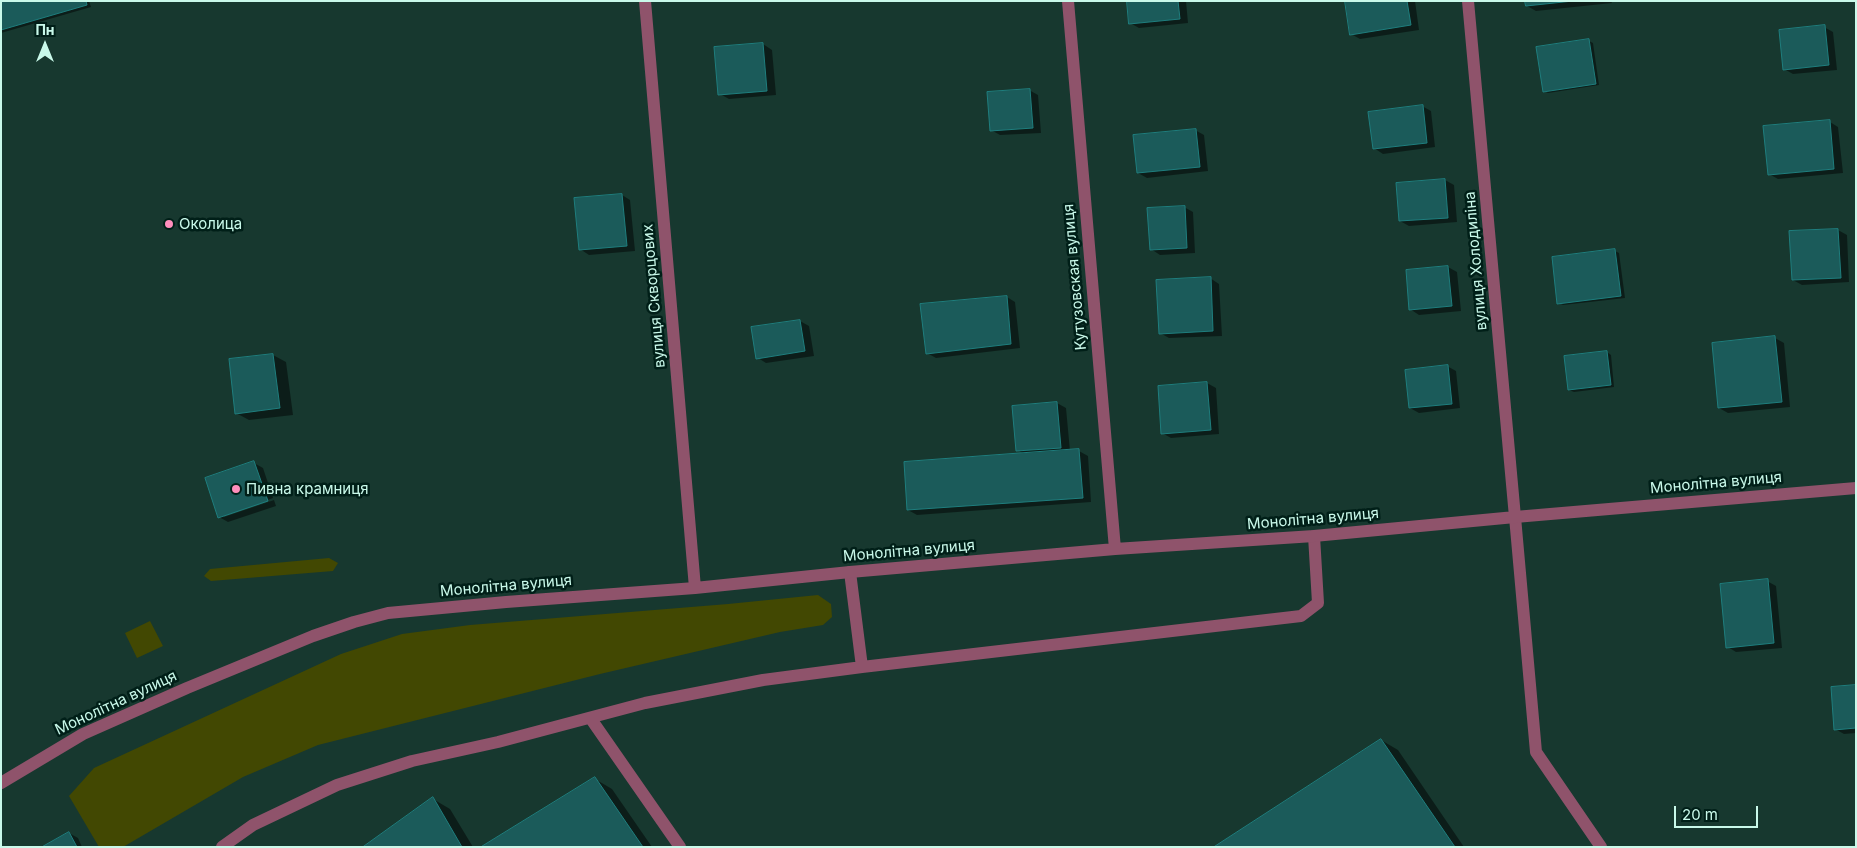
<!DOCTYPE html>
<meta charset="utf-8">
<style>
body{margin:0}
#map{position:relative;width:1857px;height:848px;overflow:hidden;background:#17382f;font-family:Inter,sans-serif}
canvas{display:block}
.frame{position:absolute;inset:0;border:2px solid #c9f9ea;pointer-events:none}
.north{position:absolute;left:20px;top:20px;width:50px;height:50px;-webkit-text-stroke:4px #001f18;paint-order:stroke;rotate:0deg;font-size:14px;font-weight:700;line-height:20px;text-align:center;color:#c9f9ea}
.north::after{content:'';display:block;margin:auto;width:18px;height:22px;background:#c9f9ea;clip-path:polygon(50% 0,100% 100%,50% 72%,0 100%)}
.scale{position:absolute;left:1674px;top:806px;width:84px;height:22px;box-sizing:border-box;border:2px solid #c9f9ea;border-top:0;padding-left:6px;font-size:15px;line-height:18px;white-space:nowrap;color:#c9f9ea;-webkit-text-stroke:4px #001f18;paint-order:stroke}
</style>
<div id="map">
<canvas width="1857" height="848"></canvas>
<div class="frame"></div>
<div class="north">Пн</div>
<div class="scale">20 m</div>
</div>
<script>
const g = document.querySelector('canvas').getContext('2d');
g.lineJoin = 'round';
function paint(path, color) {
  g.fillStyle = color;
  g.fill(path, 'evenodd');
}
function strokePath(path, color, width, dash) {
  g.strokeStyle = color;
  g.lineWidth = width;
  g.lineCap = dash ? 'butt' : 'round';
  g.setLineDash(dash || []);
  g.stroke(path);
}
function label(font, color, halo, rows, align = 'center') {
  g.font = font + ' Inter,sans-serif';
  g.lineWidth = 5;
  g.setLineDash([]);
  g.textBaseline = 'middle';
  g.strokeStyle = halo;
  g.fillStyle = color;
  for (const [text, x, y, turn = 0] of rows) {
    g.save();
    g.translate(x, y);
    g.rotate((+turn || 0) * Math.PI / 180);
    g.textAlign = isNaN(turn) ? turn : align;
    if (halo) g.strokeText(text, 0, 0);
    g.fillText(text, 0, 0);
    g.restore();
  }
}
const green = new Path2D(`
 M329 558 338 563 333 571 211 581 204 576 210 569Z
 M818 595 831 604 832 617 823 625 780 632 600 674 318 745 243 777 123 847H99L69 796 94 768 341 654 402 634 470 625 728 604Z
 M150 621 163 646 137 658 125 633Z`);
const shadow = new Path2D(`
 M1 1H89L91 7 1 33Z
 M1128 1H1186L1188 23 1139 28 1130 23Z
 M1347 1H1415L1419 30 1360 39 1351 34Z
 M1526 1H1611L1612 3 1536 11 1527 6Z
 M1824 27 1833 32 1837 70 1793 74 1784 69Z
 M1589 41 1593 43 1599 85 1548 93 1544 91Z
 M763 44 772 50 776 95 729 99 720 94Z
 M1029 90 1038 95 1041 133 1000 135 991 130Z
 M1422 106 1431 111 1435 147 1383 154 1374 148Z
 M1830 122 1838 127 1843 173 1778 179 1769 174Z
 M1195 130 1204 135 1208 171 1147 178 1138 173Z
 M1445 180 1454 185 1457 222 1409 226 1400 221Z
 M622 195 630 200 635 251 589 255 580 249Z
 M1184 207 1193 212 1195 253 1160 255 1151 249Z
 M1838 230 1847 235 1849 282 1802 285 1793 280Z
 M1615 251 1619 253 1625 298 1563 305 1559 303 1553 258Z
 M1448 267 1457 272 1461 311 1419 315 1410 309Z
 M1210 278 1219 284 1222 336 1169 338 1160 333Z
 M1007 297 1015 302 1020 348 936 358 927 353Z
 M800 321 809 326 814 356 766 363 758 358Z
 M1775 338 1784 343 1790 407 1728 413 1719 408Z
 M1607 352 1611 355 1614 387 1574 392 1569 390Z
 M273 355 286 362 293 415 249 420 236 413Z
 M1447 366 1456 371 1460 408 1419 413 1410 408Z
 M1207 383 1216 388 1219 434 1171 438 1162 433Z
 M1057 403 1066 408 1070 451H1079L1088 456 1091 502 917 515 908 510 1025 455 1018 450Z
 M254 463 263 468 273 498 224 515V517L274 500 276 506 228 522 219 517Z
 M1767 581 1776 586 1782 648 1736 652 1728 647Z
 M1856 687V733L1844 734 1835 729Z
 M1381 740 1398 750 1464 847H1217Z
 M595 779 612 789 652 847H484Z
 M433 799 450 809 473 847H365Z
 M69 833 78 838 82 847H44Z`);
const building = new Path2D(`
 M1 1H86L87 5 1 30Z
 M1127 1H1178L1180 19 1129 24Z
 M1345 1H1407L1411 25 1350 35Z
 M1525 1H1573L1526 6Z
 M1825 25 1829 65 1783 70 1779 30Z
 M1589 39 1596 84 1543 92 1536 47Z
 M763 43 767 91 718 95 714 47Z
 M1030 89 1033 128 990 131 987 92Z
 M1423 105 1427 143 1373 149 1368 112Z
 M1830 120 1834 169 1768 175 1763 126Z
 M1196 129 1200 167 1137 173 1133 135Z
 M1445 179 1448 218 1399 221 1396 183Z
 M622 194 627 246 579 250 574 198Z
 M1185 206 1187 248 1150 250 1147 208Z
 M1838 229 1841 278 1792 280 1789 231Z
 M1615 249 1621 296 1557 304 1552 257Z
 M1448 266 1452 306 1409 310 1406 270Z
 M1211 277 1213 331 1159 334 1156 280Z
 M1007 296 1011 344 926 354 920 304Z
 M800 320 805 351 756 359 751 327Z
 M1775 336 1782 402 1718 408 1712 343Z
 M1607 351 1611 385 1568 390 1564 356Z
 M273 354 280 408 235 414 229 359Z
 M1448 365 1452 404 1409 408 1405 370Z
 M1207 382 1211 430 1161 434 1158 386Z
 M1057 402 1061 448 1016 451 1012 406Z
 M1079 449 1083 498 907 510 904 462Z
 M254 461 268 501 218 518 205 478Z
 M1768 579 1774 643 1726 648 1720 584Z
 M1856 685V728L1834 730 1831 687Z
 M1381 739 1455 847H1214Z
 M595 777 643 847H481Z
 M433 797 462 847H363Z
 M69 832 77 847H42Z`);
const service = new Path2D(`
 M1515 517 1536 752 1601 847
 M862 667 1301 616 1318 603 1314 536
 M591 719 680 847
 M222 847 253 825 337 785 412 761 498 742 645 703 763 680 862 667 850 572`);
const minor = new Path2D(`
 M645 1 695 588
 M1068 1 1115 549
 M1468 1 1515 517
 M1 783 83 734 187 688 313 636 354 622 388 613 506 602 695 588 850 572 1115 549 1314 536 1515 517 1856 488`);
const markers = [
 [169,224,5,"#fe8ebc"],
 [236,489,5,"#fe8ebc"]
];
const poiNames = [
 ["Околица",179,224],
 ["Пивна крамниця",246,489]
];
const streetNames = [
 ["вулиця Холодиліна",1476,261,-95],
 ["Кутузовская вулиця",1075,277,-95],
 ["вулиця Скворцових",654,296,-95],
 ["Монолітна вулиця",1716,483,-5],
 ["Монолітна вулиця",1313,519,-5],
 ["Монолітна вулиця",909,551,-5],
 ["Монолітна вулиця",506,586,-5],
 ["Монолітна вулиця",116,703,-25]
];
paint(green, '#424802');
paint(shadow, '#0007');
paint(building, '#1b5b5a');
strokePath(building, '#1f7e7e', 1);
strokePath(service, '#8f536b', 12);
strokePath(minor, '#8f536b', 12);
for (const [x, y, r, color] of markers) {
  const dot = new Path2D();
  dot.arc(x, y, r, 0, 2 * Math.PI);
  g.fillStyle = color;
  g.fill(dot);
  strokePath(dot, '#001f18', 2);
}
label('15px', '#c9f9ea', '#001f18', poiNames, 'left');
label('15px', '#c9f9ea', '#001f18', streetNames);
</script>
